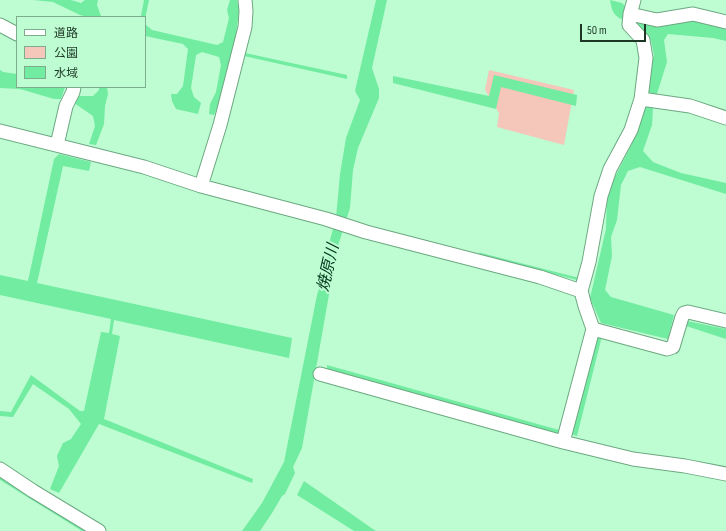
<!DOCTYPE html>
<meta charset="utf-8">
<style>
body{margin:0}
#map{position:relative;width:726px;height:531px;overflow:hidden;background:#befdd2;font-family:"Sofia Sans Condensed","Noto Sans JP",sans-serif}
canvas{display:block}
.legend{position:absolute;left:16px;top:16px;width:130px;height:72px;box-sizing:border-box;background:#befdd2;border:1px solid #7ead8d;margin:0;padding:5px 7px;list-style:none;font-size:12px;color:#1d3626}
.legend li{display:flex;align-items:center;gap:8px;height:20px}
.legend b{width:20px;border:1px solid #7ead8d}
.scale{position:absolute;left:580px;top:24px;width:66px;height:18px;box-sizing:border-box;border:2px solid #1d3626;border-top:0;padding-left:5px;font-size:12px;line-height:14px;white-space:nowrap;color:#1d3626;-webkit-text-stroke:3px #befdd2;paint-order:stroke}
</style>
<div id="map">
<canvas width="726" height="531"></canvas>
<ul class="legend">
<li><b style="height:5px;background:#fff"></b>道路</li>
<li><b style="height:11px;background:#f5c6ba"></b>公園</li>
<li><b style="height:11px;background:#71eca1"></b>水域</li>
</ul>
<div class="scale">50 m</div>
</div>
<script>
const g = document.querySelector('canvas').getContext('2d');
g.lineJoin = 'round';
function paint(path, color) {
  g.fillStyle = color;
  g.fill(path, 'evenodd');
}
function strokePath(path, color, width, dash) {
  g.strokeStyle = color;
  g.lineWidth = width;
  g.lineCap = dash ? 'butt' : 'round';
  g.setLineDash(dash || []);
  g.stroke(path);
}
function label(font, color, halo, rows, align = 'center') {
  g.font = font + ' "Sofia Sans Condensed","Noto Sans JP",sans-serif';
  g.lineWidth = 4;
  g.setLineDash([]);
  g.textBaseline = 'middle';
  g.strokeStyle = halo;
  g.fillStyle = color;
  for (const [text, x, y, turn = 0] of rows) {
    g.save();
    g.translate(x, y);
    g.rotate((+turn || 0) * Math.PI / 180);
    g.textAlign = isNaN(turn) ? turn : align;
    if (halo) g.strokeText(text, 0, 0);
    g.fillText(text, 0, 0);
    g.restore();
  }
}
const green = new Path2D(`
 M489 70 574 90 564 145 497 127 499 113 485 90Z`);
const water = new Path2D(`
 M33 0H71L81 3 85 0H98L97 5 101 16 103 17H87L80 15 53 2Z
 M144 0H149L145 19V17H140L141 16Z
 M230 0H237L239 12 233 54 221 99 214 115 209 114 210 104 216 92 221 65 219 57 202 52 196 55 191 88 194 97 201 103 198 114 176 109 172 101 171 94H177L183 86 188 49 183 44 145 36V24L152 30 217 45 223 42 229 18 227 10Z
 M376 0H387L372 68 379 89V98L358 148 353 170 350 208 336 252 333 272 302 448 293 467 295 473 285 494 282 496 272 513 260 531H242L262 503 284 462 317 295 328 261 327 251 336 218 340 174 346 138 360 100 355 91Z
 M610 0 622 3 626 7 623 20C613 15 612 11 610 0Z
 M692 20 726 28V41L713 38 668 34 664 40 667 62 656 97 650 106 653 108 652 125 643 151 653 162 681 173 726 183V194L640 167 628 171 621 185 617 220 611 237 612 256 605 290 611 297 674 315 668 339 601 323 590 298 606 229 607 192 631 146 645 106 648 77 654 55 651 40 636 26 640 21 666 26Z
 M245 53 347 75V79L244 56Z
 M0 70 3 72 17 74V87H65L61 99H54L20 89 0 88Z
 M494 75 577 95 576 106 501 87 496 109 393 83V76L489 96Z
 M99 87H107L108 94 105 106 104 124 96 145 89 144 95 126 93 116 74 103 77 96H93L99 90Z
 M59 154 91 162 89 171 63 166 37 283 292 338 289 358 114 320 112 334 120 336 104 419 253 479 252 483 99 424 59 493 50 489 59 466 57 456 63 443 71 439 81 424 69 409 33 384 13 417 0 416V411L11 412 31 375 80 411H84L101 332 109 333 111 319 0 295V275L28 281 54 159Z
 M687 321 726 329V339L686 326Z
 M597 335 602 336 577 436 571 434Z
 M327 365 559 430 557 437 327 372Z
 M0 475 91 531H82L0 480Z
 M304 481 370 527 376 531H354L297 495Z`);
const stream = new Path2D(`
 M480 254 578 279`);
const minor = new Path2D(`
 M634 0 630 14 629 25 643 40 646 58 641 99 631 130 610 169 601 196 589 262 581 291 585 306 593 329 563 442 633 459 685 466 726 474
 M630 14 657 20 693 14 726 22
 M0 25 17 34
 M641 99 690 106 726 118
 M0 131 144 167 201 186 326 219 366 232 540 277 581 291
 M57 145 66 106 73 92 74 87
 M201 186 220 125 245 27 246 11 245 0
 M593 329 667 349 673 347 682 317 684 313 688 312 726 321
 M320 374 563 442
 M0 469 33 491 99 531`);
const waterNames = [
 ["焼原川",329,268,-77]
];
paint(green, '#f5c6ba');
paint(water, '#71eca1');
strokePath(stream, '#71eca1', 2.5);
strokePath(minor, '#6ca881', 15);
strokePath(minor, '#fff', 13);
label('italic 16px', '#043a1f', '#befdd2', waterNames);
</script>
